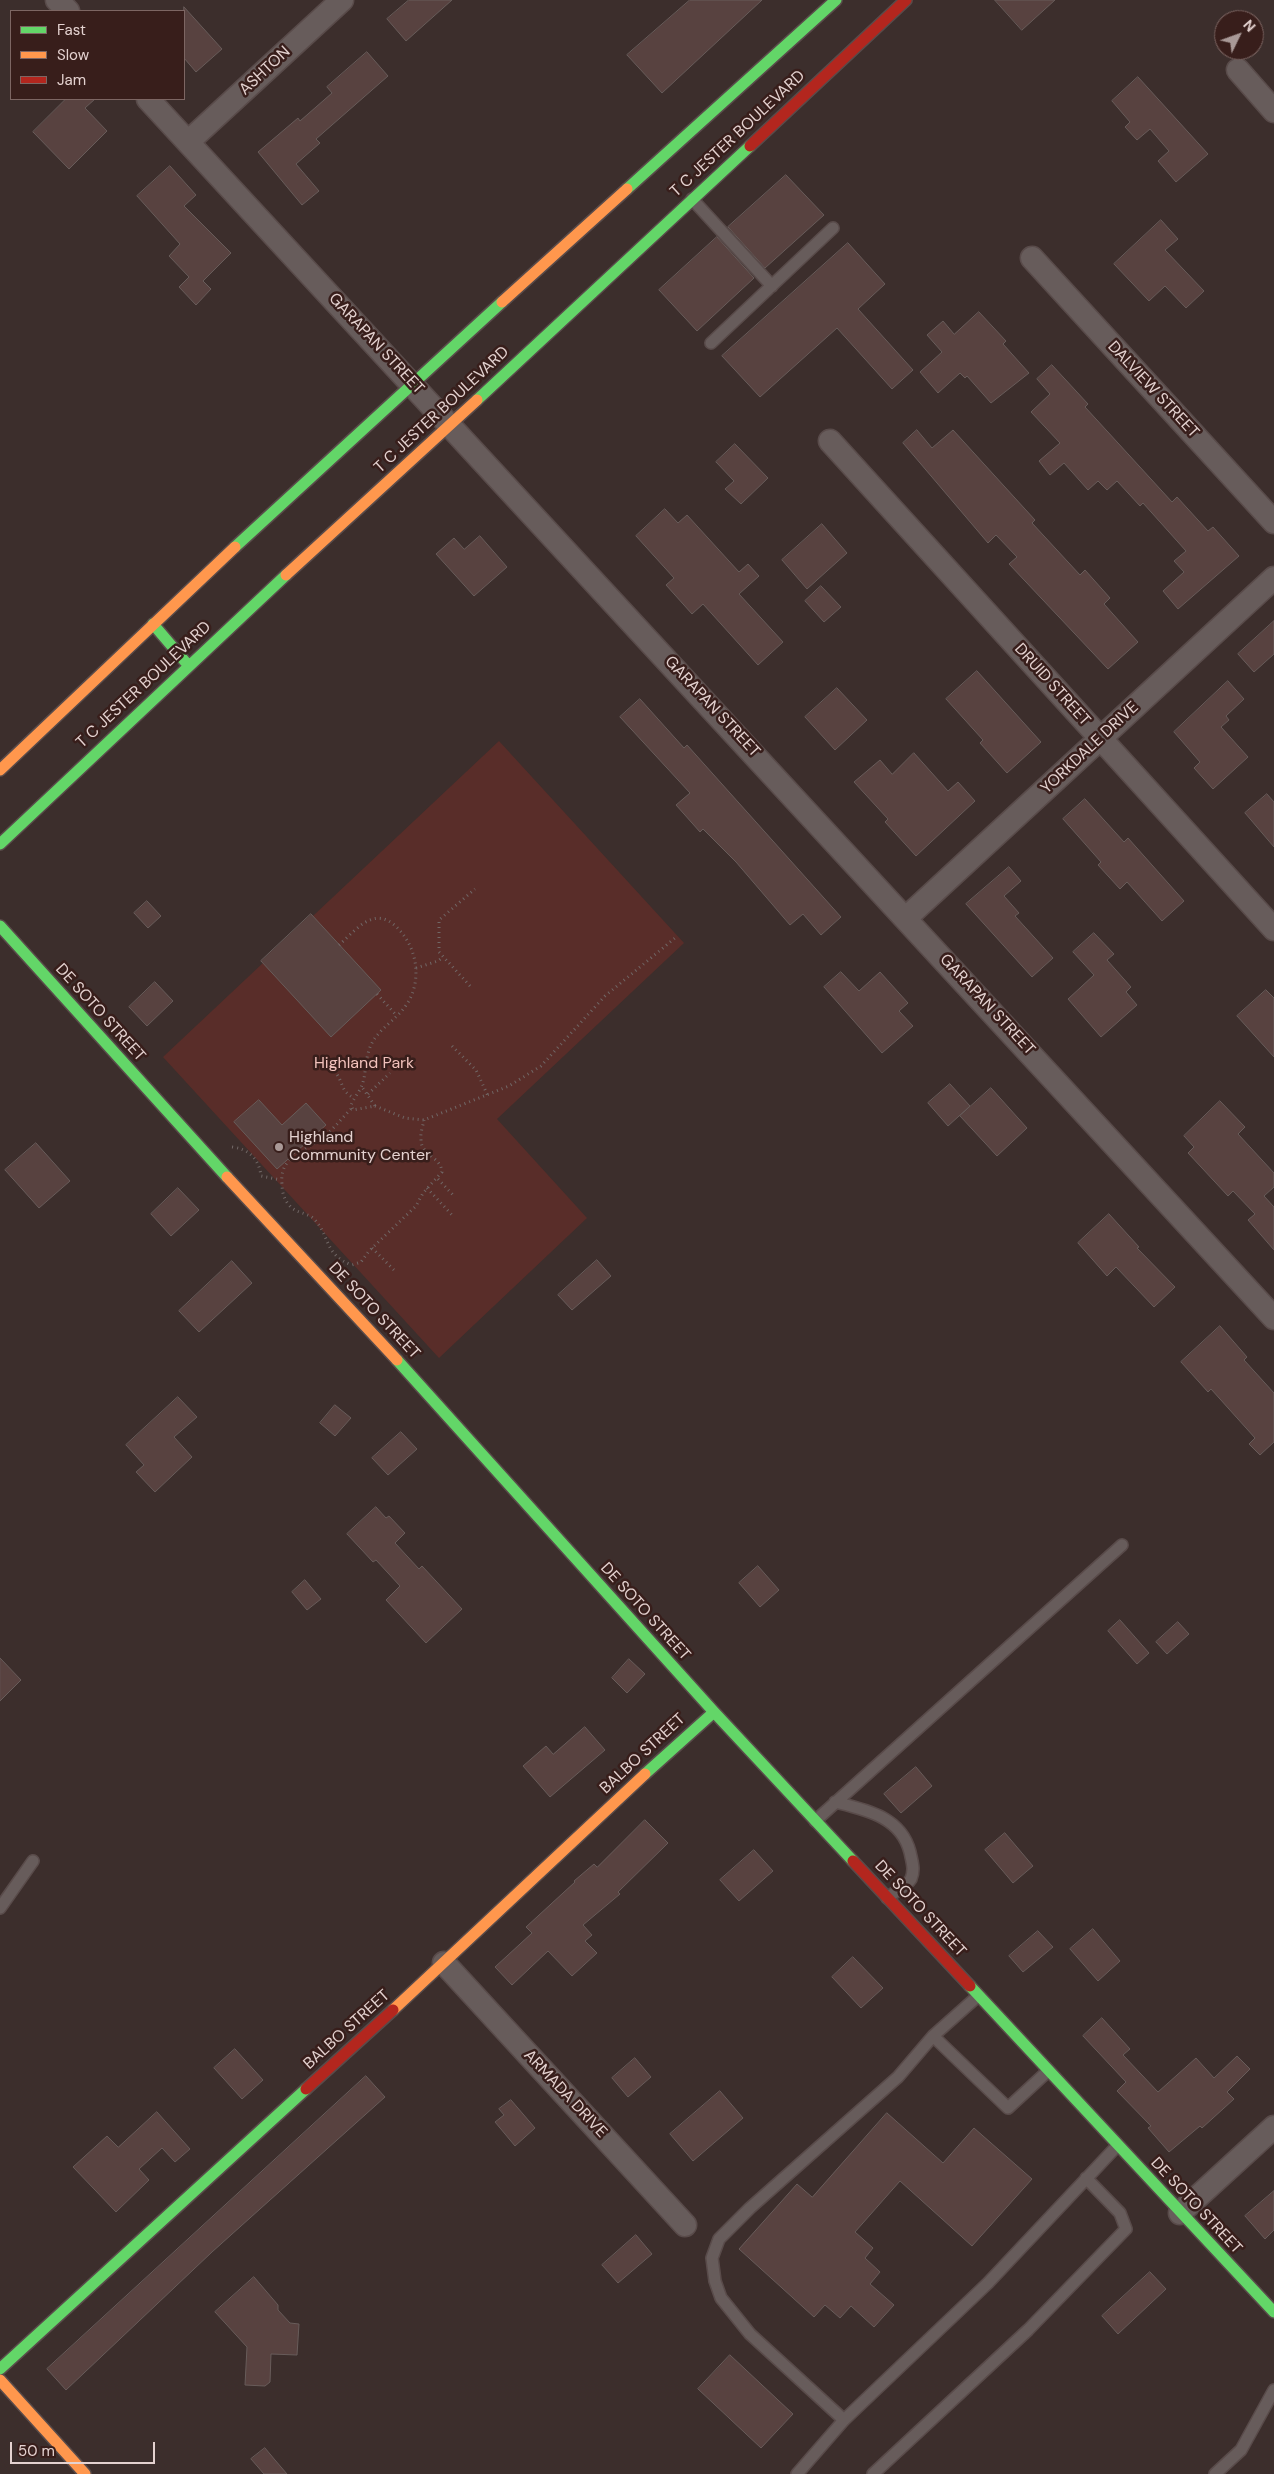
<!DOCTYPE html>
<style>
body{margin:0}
#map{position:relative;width:1274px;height:2474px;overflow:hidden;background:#3c2e2c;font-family:"DM Sans",sans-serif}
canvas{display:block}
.legend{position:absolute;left:10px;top:10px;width:175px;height:90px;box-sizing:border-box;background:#381e1b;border:1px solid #7d6663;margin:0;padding:6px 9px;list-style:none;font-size:15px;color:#e4d2d0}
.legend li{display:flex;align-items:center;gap:10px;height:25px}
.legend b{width:25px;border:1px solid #7d6663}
.north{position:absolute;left:1214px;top:10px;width:50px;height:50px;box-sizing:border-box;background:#381e1b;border:1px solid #7d6663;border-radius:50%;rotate:48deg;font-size:14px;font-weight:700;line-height:20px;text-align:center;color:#e4d2d0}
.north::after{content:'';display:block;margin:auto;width:18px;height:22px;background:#a99997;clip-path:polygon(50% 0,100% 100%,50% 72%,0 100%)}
.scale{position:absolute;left:10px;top:2442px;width:145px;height:22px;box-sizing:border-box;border:2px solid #e4d2d0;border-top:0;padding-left:6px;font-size:15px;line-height:18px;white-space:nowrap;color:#e4d2d0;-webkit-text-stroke:4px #381e1b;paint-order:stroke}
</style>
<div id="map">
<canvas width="1274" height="2474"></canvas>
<ul class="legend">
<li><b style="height:6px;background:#63d668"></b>Fast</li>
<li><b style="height:6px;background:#ff974d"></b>Slow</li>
<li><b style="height:6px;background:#b3261e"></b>Jam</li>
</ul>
<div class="north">N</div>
<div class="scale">50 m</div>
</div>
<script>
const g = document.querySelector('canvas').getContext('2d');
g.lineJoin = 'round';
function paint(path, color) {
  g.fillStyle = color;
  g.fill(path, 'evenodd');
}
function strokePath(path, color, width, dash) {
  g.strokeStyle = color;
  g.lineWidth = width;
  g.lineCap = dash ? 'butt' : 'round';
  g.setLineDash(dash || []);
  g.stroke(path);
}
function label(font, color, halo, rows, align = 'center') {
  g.font = font + ' "DM Sans",sans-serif';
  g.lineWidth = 5;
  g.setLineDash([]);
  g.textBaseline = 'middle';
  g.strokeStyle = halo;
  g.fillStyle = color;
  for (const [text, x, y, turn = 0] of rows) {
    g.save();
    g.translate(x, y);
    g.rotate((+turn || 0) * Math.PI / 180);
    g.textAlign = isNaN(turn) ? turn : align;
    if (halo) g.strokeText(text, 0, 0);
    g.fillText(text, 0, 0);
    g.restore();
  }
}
const green = new Path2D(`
 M499 741 684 943 497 1119 587 1218 439 1358 163 1057Z`);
const building = new Path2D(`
 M409 0H452L406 41 387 19Z
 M690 0H762L662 93 627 55Z
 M995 0H1055L1022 30Z
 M184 7 222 49 196 72 184 58Z
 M367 52 388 76 316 139 320 143 296 164 319 191 302 205 258 152 298 118 300 121 332 93 327 87Z
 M1138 77 1208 154 1176 182 1158 161 1169 151 1150 129 1137 140 1125 127 1130 122 1112 101Z
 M66 99H95L85 108 107 131 69 169 33 132Z
 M170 166 196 195 184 206 231 253 203 281 211 289 196 305 179 287 189 277 169 256 180 244 137 196Z
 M786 175 824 215 765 268 728 227Z
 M1161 220 1178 239 1165 250 1204 291 1186 308 1165 286 1149 301 1114 264Z
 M717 237 754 278 697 331 659 290Z
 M848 243 885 284 858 309 913 370 892 389 837 328 760 397 722 356Z
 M979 312 1006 341 1003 344 1029 373 991 403 967 376 965 378 960 373 938 393 920 372 942 352 927 335 943 321 954 334Z
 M1052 365 1088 404 1085 407 1172 502 1177 497 1208 531 1213 527 1239 556 1178 609 1163 591 1184 572 1174 561 1186 551 1143 503 1140 506 1117 481 1107 490 1098 481 1088 490 1064 463 1050 475 1039 461 1060 443 1031 412 1050 394 1037 379Z
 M917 430 932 448 953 430 1035 520 1032 523 1080 575 1085 570 1110 598 1104 604 1138 642 1108 669 1009 564 1017 557 996 535 988 543 903 443Z
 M735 444 768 478 741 504 725 489 734 481 716 462Z
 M665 509 678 523 687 515 739 572 748 564 759 576 739 594 783 642 758 665 703 604 692 614 666 585 674 578 636 536Z
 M822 524 847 553 807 589 782 560Z
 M480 536 507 567 474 596 436 554 454 538 464 549Z
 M821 586 841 607 824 622 805 601Z
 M1274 621V654L1254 672 1238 654Z
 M977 671 1041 742 1007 773 980 743 983 740 946 699Z
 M1228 681 1244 699 1226 716 1229 720 1221 727 1248 757 1213 789 1194 768 1200 762 1174 732Z
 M837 688 867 720 835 750 805 717Z
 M640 699 684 748 687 745 841 917 821 935 803 914 790 925 736 862 703 829 700 832 676 805 690 793 620 717Z
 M914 753 948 791 958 782 975 801 916 856 885 822 888 819 854 782 880 760 892 774Z
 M1267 794 1274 802V847L1245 813Z
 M1085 799 1124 842 1128 838 1184 901 1162 921 1127 882 1120 889 1098 865 1101 862 1063 819Z
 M1009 867 1021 881 1004 896 1019 913 1015 916 1053 958 1032 977 966 904Z
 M147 901 161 916 148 928 134 913Z
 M311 914 381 990 331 1037 261 961Z
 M1094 933 1114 954 1107 960 1131 987 1126 992 1137 1005 1101 1037 1068 999 1094 975 1073 952Z
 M841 972 859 991 880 972 908 1003 899 1011 913 1026 882 1053 824 987Z
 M155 982 173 1001 147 1026 129 1007Z
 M1266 990 1274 998V1057L1237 1016Z
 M950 1084 970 1106 948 1126 928 1103Z
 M991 1088 1027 1128 997 1156 960 1116Z
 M259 1100 282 1125 306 1103 326 1125 277 1169 234 1122Z
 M1220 1101 1245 1127 1238 1134 1274 1173V1187L1264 1196 1274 1207V1250L1248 1220 1255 1214 1233 1191 1228 1196 1188 1153 1194 1147 1184 1136Z
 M36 1143 70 1181 39 1208 5 1170Z
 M178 1188 199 1210 171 1236 151 1214Z
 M1109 1214 1139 1247 1137 1248 1175 1287 1154 1307 1116 1267 1107 1276 1078 1243Z
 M597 1260 611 1276 572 1310 558 1295Z
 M232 1261 252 1283 199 1332 179 1311Z
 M1220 1326 1247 1357 1244 1360 1274 1393V1442L1260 1455 1249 1444 1255 1438 1211 1389 1208 1392 1181 1362Z
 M178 1397 197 1417 174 1437 192 1457 155 1492 136 1472 144 1465 126 1445Z
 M335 1405 351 1418 335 1436 320 1423Z
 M401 1432 417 1449 388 1475 372 1458Z
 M376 1507 386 1518 389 1516 405 1533 395 1543 419 1569 422 1566 462 1609 426 1643 386 1600 400 1586 376 1560 373 1562 347 1534Z
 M758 1566 779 1590 760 1607 739 1583Z
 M305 1580 321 1599 307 1610 292 1592Z
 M1120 1620 1149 1653 1137 1664 1108 1631Z
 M1178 1622 1189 1634 1167 1654 1156 1642Z
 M0 1658 21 1680 0 1701Z
 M629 1659 645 1674 627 1693 612 1678Z
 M585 1727 605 1750 550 1797 523 1766 546 1746 553 1754Z
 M916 1767 932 1786 901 1813 884 1794Z
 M645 1820 668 1843 618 1892 620 1894 583 1925 592 1935 585 1941 597 1953 572 1976 548 1951 512 1985 495 1967 532 1933 526 1927 575 1882 574 1881 594 1864 597 1867Z
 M1005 1833 1033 1866 1013 1883 985 1850Z
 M754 1850 773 1871 739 1901 720 1880Z
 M1093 1929 1120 1961 1098 1981 1070 1949Z
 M1038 1931 1053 1947 1023 1972 1009 1956Z
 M853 1957 883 1988 861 2008 832 1977Z
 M1102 2018 1130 2049 1123 2055 1158 2092 1196 2058 1214 2078 1237 2056 1250 2069 1227 2092 1234 2099 1202 2128 1200 2126 1169 2152 1148 2128 1151 2126 1117 2091 1126 2082 1083 2036Z
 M235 2049 263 2080 242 2099 214 2068Z
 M635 2058 651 2077 628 2097 612 2078Z
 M366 2076 385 2097 212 2252 66 2390 47 2369Z
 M720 2091 743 2118 693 2161 670 2134Z
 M511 2100 535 2128 515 2146 495 2122 504 2115 499 2109Z
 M157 2112 190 2149 175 2162 162 2148 139 2169 149 2180 116 2212 73 2167 107 2136 118 2147Z
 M887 2113 943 2163 974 2128 1032 2179 972 2246 900 2181 855 2232 873 2248 865 2258 880 2272 870 2284 894 2305 874 2327 851 2306 840 2318 825 2305 814 2317 739 2249 797 2184 812 2197Z
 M1274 2191V2230L1265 2239 1245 2216Z
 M636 2235 652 2254 618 2283 602 2265Z
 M1150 2272 1166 2289 1118 2334 1102 2316Z
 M254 2277 278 2305V2310L290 2323 299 2324 297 2355 271 2354 270 2382 265 2386 245 2385 247 2347 215 2312Z
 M730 2355 793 2414 761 2448 698 2389Z
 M265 2448 275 2460 287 2474H264L251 2459Z`);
const path = new Path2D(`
 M339 945C354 932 372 907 393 924 418 944 424 983 404 1008 395 1020 381 1028 373 1041 364 1057 367 1072 362 1085 360 1091 354 1098 351 1105L353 1110 375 1106 362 1087
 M416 968 438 961 443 957
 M470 986 439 952V920L475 889
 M377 994 397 1016
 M452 1046 476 1070 488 1096
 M334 1071C344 1081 339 1090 354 1098
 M368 1094 390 1073
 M375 1106 405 1118 424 1120 509 1086 541 1066 605 996 675 938
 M351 1109C341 1119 332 1131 321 1139 303 1152 279 1157 282 1184 282 1192 284 1199 289 1205 296 1214 308 1212 315 1220 330 1236 324 1255 352 1265L361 1262 369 1251 416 1206 423 1193 442 1172C441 1157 421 1155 421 1140 420 1133 423 1126 424 1120
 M232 1147C249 1149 259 1159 261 1176L281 1180
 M438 1179 454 1196
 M427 1188 453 1216
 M372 1248 395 1271`);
const lane = new Path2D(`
 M692 199 772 286
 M711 343 833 228
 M835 1802C867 1810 901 1817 910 1852 912 1862 915 1869 911 1879 907 1886 893 1893 887 1898
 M815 1821 1122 1545
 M0 1908 33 1861
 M978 1996 933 2036 1008 2108 1048 2071
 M844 2420 750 2334 721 2298 715 2281 712 2258 719 2239 750 2208 898 2077 933 2036
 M797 2474 844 2420 988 2283 1117 2146
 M873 2474 1028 2330 1126 2229 1120 2213 1086 2178
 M1215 2474 1241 2450 1274 2390`);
const street = new Path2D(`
 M57 0 68 11
 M1238 70 1274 111
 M148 99 1274 1318
 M188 142 342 0
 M1032 258 1274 522
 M830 441 1274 929
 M906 918 1274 578
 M444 1963 685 2225
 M1180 2213 1274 2127`);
const fast = new Path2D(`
 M627 189 836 0
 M477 400 750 146
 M235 547 502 302
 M153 624 188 665
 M0 844 286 575
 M0 926 227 1177
 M397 1360 714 1712 853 1861
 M645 1774 714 1712
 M970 1986 1274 2312
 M0 2369 306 2089`);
const slow = new Path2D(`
 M502 302 627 189
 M286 575 477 400
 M0 770 235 547
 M227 1177 397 1360
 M393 2010 645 1774
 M0 2380 85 2474`);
const jam = new Path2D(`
 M750 146 906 0
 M853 1861 970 1986
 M306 2089 393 2010`);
const markers = [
 [279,1147,5,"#a99997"]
];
const streetNames = [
 ["ASHTON",265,71,-43],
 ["T C JESTER BOULEVARD",738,134,-43],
 ["GARAPAN STREET",376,344,47],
 ["DALVIEW STREET",1153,390,47],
 ["T C JESTER BOULEVARD",442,410,-43],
 ["T C JESTER BOULEVARD",144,685,-43],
 ["DRUID STREET",1052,685,48],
 ["GARAPAN STREET",712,707,47],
 ["YORKDALE DRIVE",1090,748,-43],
 ["GARAPAN STREET",987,1005,47],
 ["DE SOTO STREET",100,1013,48],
 ["DE SOTO STREET",374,1311,47],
 ["DE SOTO STREET",645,1612,48],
 ["BALBO STREET",643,1754,-43],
 ["DE SOTO STREET",920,1909,47],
 ["BALBO STREET",347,2030,-42],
 ["ARMADA DRIVE",565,2094,47],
 ["DE SOTO STREET",1196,2206,47]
];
const parkNames = [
 ["Highland Park",364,1064]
];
const poiNames = [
 ["Highland",289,1138],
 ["Community Center",289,1156]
];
paint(green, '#592d29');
paint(building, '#584240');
strokePath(building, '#685c5a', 1);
strokePath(lane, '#594b4a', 14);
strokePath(street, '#594b4a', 25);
strokePath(fast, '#594b4a', 14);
strokePath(slow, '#594b4a', 14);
strokePath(jam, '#594b4a', 14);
strokePath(path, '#716766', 3, [1, 4]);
strokePath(lane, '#675c5b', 11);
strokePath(street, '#675c5b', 22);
strokePath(fast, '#63d668', 11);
strokePath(slow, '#ff974d', 11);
strokePath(jam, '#b3261e', 11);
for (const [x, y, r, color] of markers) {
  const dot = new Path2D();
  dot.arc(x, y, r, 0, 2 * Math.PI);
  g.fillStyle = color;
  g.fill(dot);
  strokePath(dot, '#381e1b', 2);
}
label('16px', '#e4d2d0', '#381e1b', streetNames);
label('16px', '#f2c2bc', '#381e1b', parkNames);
label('16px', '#e4d2d0', '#381e1b', poiNames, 'left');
</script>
